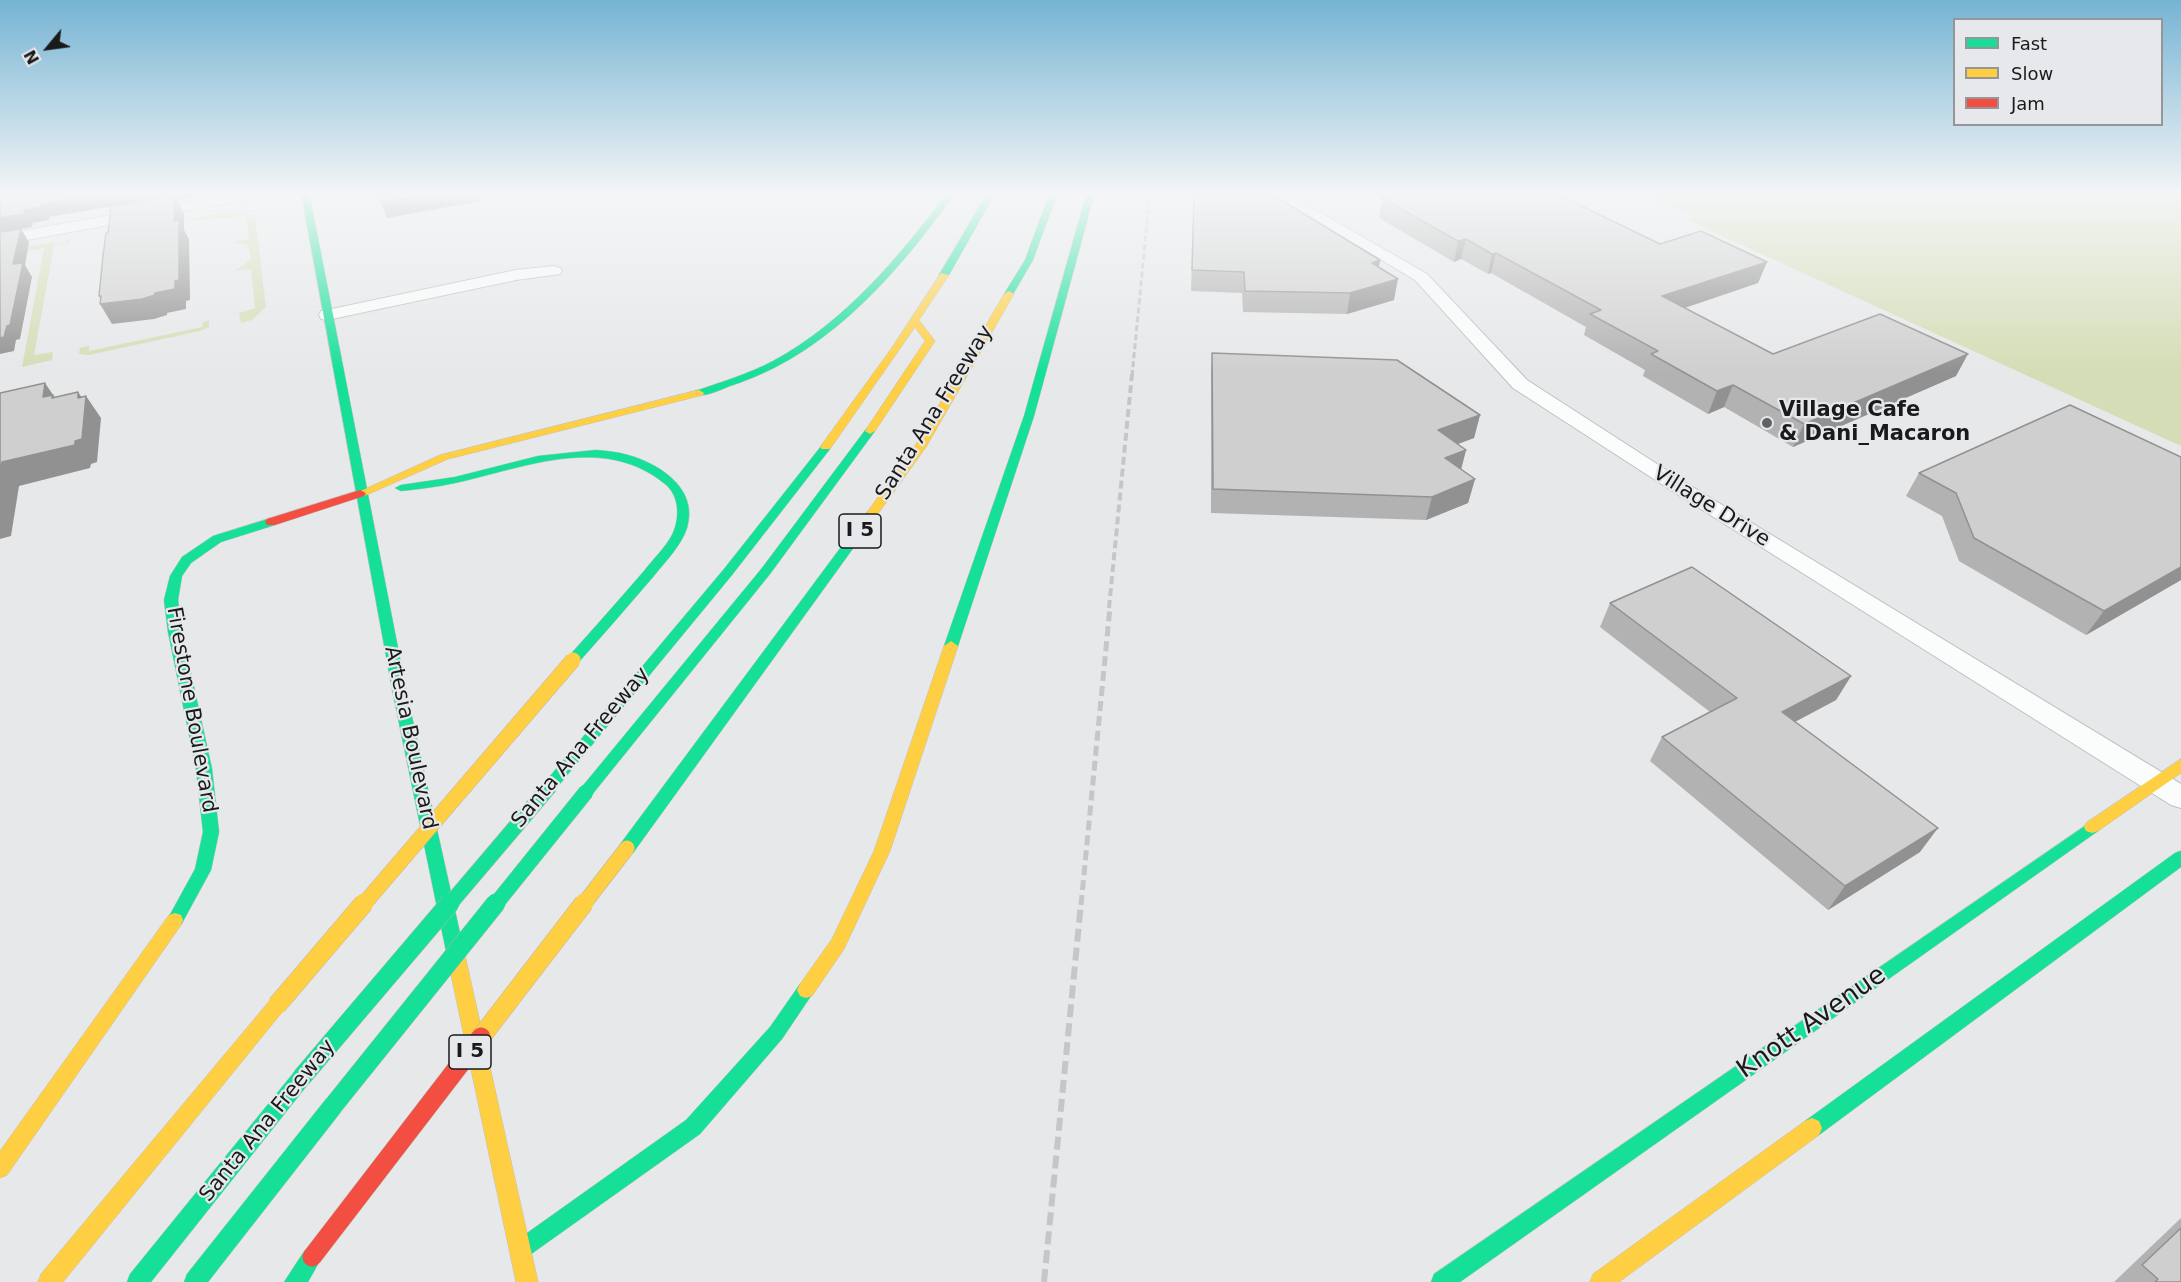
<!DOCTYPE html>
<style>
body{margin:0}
#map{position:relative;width:2181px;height:1282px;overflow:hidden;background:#e7e8ea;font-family:"DejaVu Sans",sans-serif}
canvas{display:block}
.legend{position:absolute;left:1953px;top:18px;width:210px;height:108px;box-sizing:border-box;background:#e6e8eb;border:2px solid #949698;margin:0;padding:8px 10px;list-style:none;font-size:18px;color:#191a1b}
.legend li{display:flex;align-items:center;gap:12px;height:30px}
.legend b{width:30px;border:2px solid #949698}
.north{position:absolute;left:18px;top:18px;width:60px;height:60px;-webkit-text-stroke:4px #e6e8eb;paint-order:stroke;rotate:241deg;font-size:16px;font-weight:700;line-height:24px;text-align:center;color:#191a1b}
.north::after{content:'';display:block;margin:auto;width:21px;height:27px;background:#191a1b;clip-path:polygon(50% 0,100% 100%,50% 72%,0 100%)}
</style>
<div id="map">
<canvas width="2181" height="1282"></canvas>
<ul class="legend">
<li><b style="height:8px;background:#16e098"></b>Fast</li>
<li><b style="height:8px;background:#ffcf43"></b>Slow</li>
<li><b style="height:8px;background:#f24e42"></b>Jam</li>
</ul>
<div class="north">N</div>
</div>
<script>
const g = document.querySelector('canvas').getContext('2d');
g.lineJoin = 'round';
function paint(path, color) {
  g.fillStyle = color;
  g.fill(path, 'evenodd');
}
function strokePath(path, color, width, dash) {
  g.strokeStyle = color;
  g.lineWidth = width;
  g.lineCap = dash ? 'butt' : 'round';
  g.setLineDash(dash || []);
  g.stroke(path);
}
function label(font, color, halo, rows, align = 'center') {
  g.font = font + ' "DejaVu Sans",sans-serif';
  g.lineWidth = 4.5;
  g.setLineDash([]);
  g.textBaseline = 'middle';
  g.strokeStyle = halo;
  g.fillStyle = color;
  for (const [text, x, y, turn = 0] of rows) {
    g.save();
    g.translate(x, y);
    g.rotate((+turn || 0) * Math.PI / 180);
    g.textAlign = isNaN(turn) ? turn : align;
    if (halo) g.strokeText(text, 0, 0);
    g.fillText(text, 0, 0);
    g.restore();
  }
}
const green = new Path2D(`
 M1634 192H2181V446L1687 220 1694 217 1643 194Z
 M228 212 255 215 266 307 252 320 241 323 239 313 255 308 251 269 235 271 251 259 248 245 233 242 249 239 246 216 194 221V218Z
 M70 239 69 243 54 246 34 355 53 352 52 360 22 367 44 248 28 251 18 248 54 242V245L65 243 66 240Z
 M209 320V327L200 331 89 355 79 354 80 348 89 346V351L202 327 203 322Z`);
const street = new Path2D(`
 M241 192H274L267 196 0 245V235Z
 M1293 197 1427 274 1527 380 1691 486 2181 784V808L2171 805 1677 494 1513 388 1415 280 1288 204 1286 201 1288 198Z
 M554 266 560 268 562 271 560 274 516 280 327 320 321 319 319 315 321 311 327 310 516 270Z`);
const fast = new Path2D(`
 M301 192H309L407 694 464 951 461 956 455 959 449 956 446 951 393 694Z
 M948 192H956C898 273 828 355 730 386 720 390 706 397 695 395V391C722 382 748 374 773 361 845 322 899 257 948 192Z
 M988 192H996L949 275 941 277 939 275Z
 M1050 192H1058L1033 260 1012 296H1006L1004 294 1025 260Z
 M1087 192H1095L1034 416 958 646 951 651 946 649 944 646 1024 416Z
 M870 428 875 431 770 574 591 796 586 798 581 796 578 792 581 788 762 568 866 429Z
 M826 444 830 445V449L732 575 555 790 550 792 545 790 542 786 545 782 724 569 822 445Z
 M596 450C607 451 618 452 628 455 660 464 699 489 687 528 681 546 665 562 653 577 628 606 603 635 578 663L573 665 566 660 568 657C594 628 619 600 644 571 653 559 665 548 672 535 680 519 680 496 665 484 603 433 524 468 455 483 437 487 419 489 401 491L395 488 401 485 455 477 538 456Z
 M871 511 875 512 877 515 875 518 633 853 627 854 621 853 619 848 621 843 867 512Z
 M271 518 277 522 275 525 221 542 191 563 182 576 178 600 182 632 212 769 219 832 211 870 181 925 175 927 169 925 167 920 195 869 203 832 196 769 168 632 164 600 170 576 182 557 213 536Z
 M2092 821 2098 823 2100 827 2098 831 1460 1282H1431L1434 1274Z
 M2181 851V867L1819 1135 1812 1138 1805 1135 1802 1128 1805 1121 2175 853Z
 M806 982 812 984 815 990 782 1039 700 1134 527 1257 520 1260 513 1257 510 1250 513 1243 686 1120 770 1027 800 984Z
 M302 1068 309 1071 311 1077 309 1083 151 1282H127L130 1274 295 1071Z
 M333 1097 340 1099 343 1106 340 1113 208 1282H184L187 1274 326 1099Z
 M312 1247 319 1250 322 1257 308 1282H284L305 1250Z`);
const slow = new Path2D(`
 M941 273 949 275 919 320 935 341 875 431 870 434 865 431 925 341 915 327 830 449H822L820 447 891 349Z
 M1009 291 1014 294 926 447 875 518H867L865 515 915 446 1004 294Z
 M699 390 704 393 703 395 448 459 364 496H356L354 494 440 455Z
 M951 641 958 646 890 851 844 949 812 996 806 998 800 996 797 990 800 984 832 939 874 851 944 646Z
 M2181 759V773L2098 831 2092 833 2086 831 2084 827 2086 823Z
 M175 913 181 915 183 920 181 925 7 1175 0 1178V1151L169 915Z
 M455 943 461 946 464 951 538 1282H516L446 951 449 946Z
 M277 997 283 999 286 1005 283 1011 63 1282H38L41 1274 271 999Z
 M1812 1118 1819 1121 1822 1128 1819 1135 1619 1282H1590L1593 1274 1805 1121Z`);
const jam = new Path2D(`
 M360 490 364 492 366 494 364 496 275 525H267L265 522 267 519Z`);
const railFar3 = new Path2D(`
 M1132 376 1150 192`);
const railFar2 = new Path2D(`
 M1109 608 1132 374`);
const railFar1 = new Path2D(`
 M1081 905 1110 607`);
const rail = new Path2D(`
 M1044 1282 1081 903`);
const fastBridgeFar1 = new Path2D(`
 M449 905 550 786
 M495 905 586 792`);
const fastBridge = new Path2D(`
 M302 1077 450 903
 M333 1106 496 903`);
const slowBridgeFar1 = new Path2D(`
 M363 905 573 660
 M583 905 627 848`);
const slowBridge = new Path2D(`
 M277 1005 364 903
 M481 1037 584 903`);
const jamBridge = new Path2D(`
 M312 1257 481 1037`);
const wall = new Path2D(`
 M1194 192 1380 260 1379 267 1394 300 1347 314 1243 312 1242 293 1191 291Z
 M1371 192H1553L1660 244 1767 262 1758 283 1684 308 1773 354 1956 376 1793 447 1724 407 1708 414 1643 376 1645 370 1584 335 1586 327 1491 273 1488 274 1461 259 1454 262 1379 218 1382 199Z
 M1212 353 1480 415 1474 438 1458 444 1466 450 1461 470 1475 479 1468 503 1426 520 1211 513V376Z
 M2181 457V580L2086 635 1959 561 1942 516 1906 496 1919 473Z
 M1610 603 1851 676 1836 700 1795 722 1920 852 1828 910 1650 761 1662 737 1710 712 1600 627Z
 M2181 1218V1282H2114Z`);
const shadedWall = new Path2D(`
 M114 192H219L177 200 184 213V230L189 239 190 300 186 301V309L167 313V315L154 319 112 324 100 304H103L99 296 120 205 49 217V220L33 223 32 227 21 229 29 242 25 265 32 277 20 339 16 340 14 351 0 354V338L13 264 0 233V218L41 204Z
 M440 192H478L481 201 387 218 381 203Z
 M1466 239 1461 259 1454 262 1458 241Z
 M1496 253 1491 273 1488 274 1492 254Z
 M1380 260 1376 281 1372 263Z
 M1767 262 1758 283 1655 318 1662 296Z
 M1398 279 1394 300 1347 314 1350 293Z
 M1968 354 1956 376 1793 447 1804 424Z
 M45 383 68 417 43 397Z
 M1733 385 1724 407 1708 414 1717 391Z
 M78 392 85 402 86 396 101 418 97 462 91 464 90 468 19 486 11 536 0 539V472L2 462 78 398Z
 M1480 415 1474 438 1433 453 1438 430Z
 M1466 450 1460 473 1445 458Z
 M1475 479 1468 503 1426 520 1432 497Z
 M2181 567V580L2086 635 2104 611Z
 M1851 676 1836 700 1768 736 1782 712Z
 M1938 828 1920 852 1828 910 1845 886Z`);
const building = new Path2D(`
 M0 192H114L41 204V207L25 210 24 214 0 218Z
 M116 192H145L116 198Z
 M377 192H440L381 203Z
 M1194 192H1268L1380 260 1372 263 1398 279 1350 293 1245 291 1244 272 1192 270Z
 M1406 192H1553L1660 244 1701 231 1767 262 1662 296 1773 354 1880 314 1968 354 1804 424 1733 385 1717 391 1651 354 1658 351 1590 314 1601 310 1496 253 1492 254 1466 239 1458 241 1382 198Z
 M175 195 174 221 179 220V280L175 281V289L155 293V295L142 299 100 304 101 296H99L103 256 106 233H108L111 206Z
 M21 229 13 264 23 263 10 325 7 326 4 337 0 338V232Z
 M1212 353 1397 360 1480 415 1438 430 1466 450 1445 458 1475 479 1432 497 1213 489Z
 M45 383 43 397 53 395 52 398 78 392V398L86 396 82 439 75 441V445L2 462 0 472V393Z
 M2070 405 2181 457V567L2104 611 1974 538 1956 493 1919 473Z
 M1692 567 1851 676 1782 712 1938 828 1845 886 1662 737 1737 698 1610 603Z
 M2181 1228V1282H2155L2158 1279 2142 1265Z`);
const markers = [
 [1767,423,6,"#616263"]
];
const shields = [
 [860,531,42],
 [470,1052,42]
];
const shieldNames = [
 ["I 5",860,531],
 ["I 5",470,1052]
];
const poiNames = [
 ["Village Cafe",1779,411],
 ["& Dani_Macaron",1779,435]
];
const streetNames = [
 ["Santa Ana Freeway",935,413,-58],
 ["Village Drive",1711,507,32],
 ["Firestone Boulevard",191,710,80],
 ["Artesia Boulevard",410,738,78],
 ["Santa Ana Freeway",581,748,-50],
 ["Santa Ana Freeway",268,1121,-51]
];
const nearStreetnames = [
 ["Knott Avenue",1812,1023,-35]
];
paint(green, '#d4ddb5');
strokePath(street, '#bfbfc1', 2);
strokePath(fast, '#bfbfc1', 1);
strokePath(slow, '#bfbfc1', 1);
strokePath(jam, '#bfbfc1', 1);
paint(street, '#fbfcfc');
paint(fast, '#16e098');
paint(slow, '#ffcf43');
paint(jam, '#f24e42');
strokePath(railFar3, '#c6c6c6', 3, [6, 3]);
strokePath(railFar2, '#c6c6c6', 4, [8, 4]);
strokePath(railFar1, '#c6c6c6', 5, [10, 5]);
strokePath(rail, '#c6c6c6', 6, [13, 6]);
strokePath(fastBridgeFar1, '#b9b4b1', 16, []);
strokePath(fastBridge, '#b9b4b1', 20, []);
strokePath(slowBridgeFar1, '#b9b4b1', 16, []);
strokePath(slowBridge, '#b9b4b1', 20, []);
strokePath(jamBridge, '#b9b4b1', 20, []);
strokePath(fastBridgeFar1, '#16e098', 15);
strokePath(fastBridge, '#16e098', 19);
strokePath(slowBridgeFar1, '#ffcf43', 15);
strokePath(slowBridge, '#ffcf43', 19);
strokePath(jamBridge, '#f24e42', 19);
paint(wall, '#b2b2b2');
paint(shadedWall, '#919191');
paint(building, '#cfcfcf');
strokePath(building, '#919191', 1.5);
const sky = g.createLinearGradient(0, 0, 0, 372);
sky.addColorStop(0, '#76b4d4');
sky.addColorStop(0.52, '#f4f5f6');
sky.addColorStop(1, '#f4f5f600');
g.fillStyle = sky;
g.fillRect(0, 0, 2181, 372);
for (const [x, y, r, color] of markers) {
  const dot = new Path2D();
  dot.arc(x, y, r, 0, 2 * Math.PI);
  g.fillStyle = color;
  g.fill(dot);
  strokePath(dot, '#e6e8eb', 2);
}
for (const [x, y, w] of shields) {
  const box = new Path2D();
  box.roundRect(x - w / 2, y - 17, w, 34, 4.5);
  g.fillStyle = '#e6e8eb';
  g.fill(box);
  strokePath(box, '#191a1b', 1.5);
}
label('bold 20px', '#191a1b', null, shieldNames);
label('bold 21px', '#191a1b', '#e6e8eb', poiNames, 'left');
label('21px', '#191a1b', '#e6e8eb', streetNames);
label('26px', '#191a1b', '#e6e8eb', nearStreetnames);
</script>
